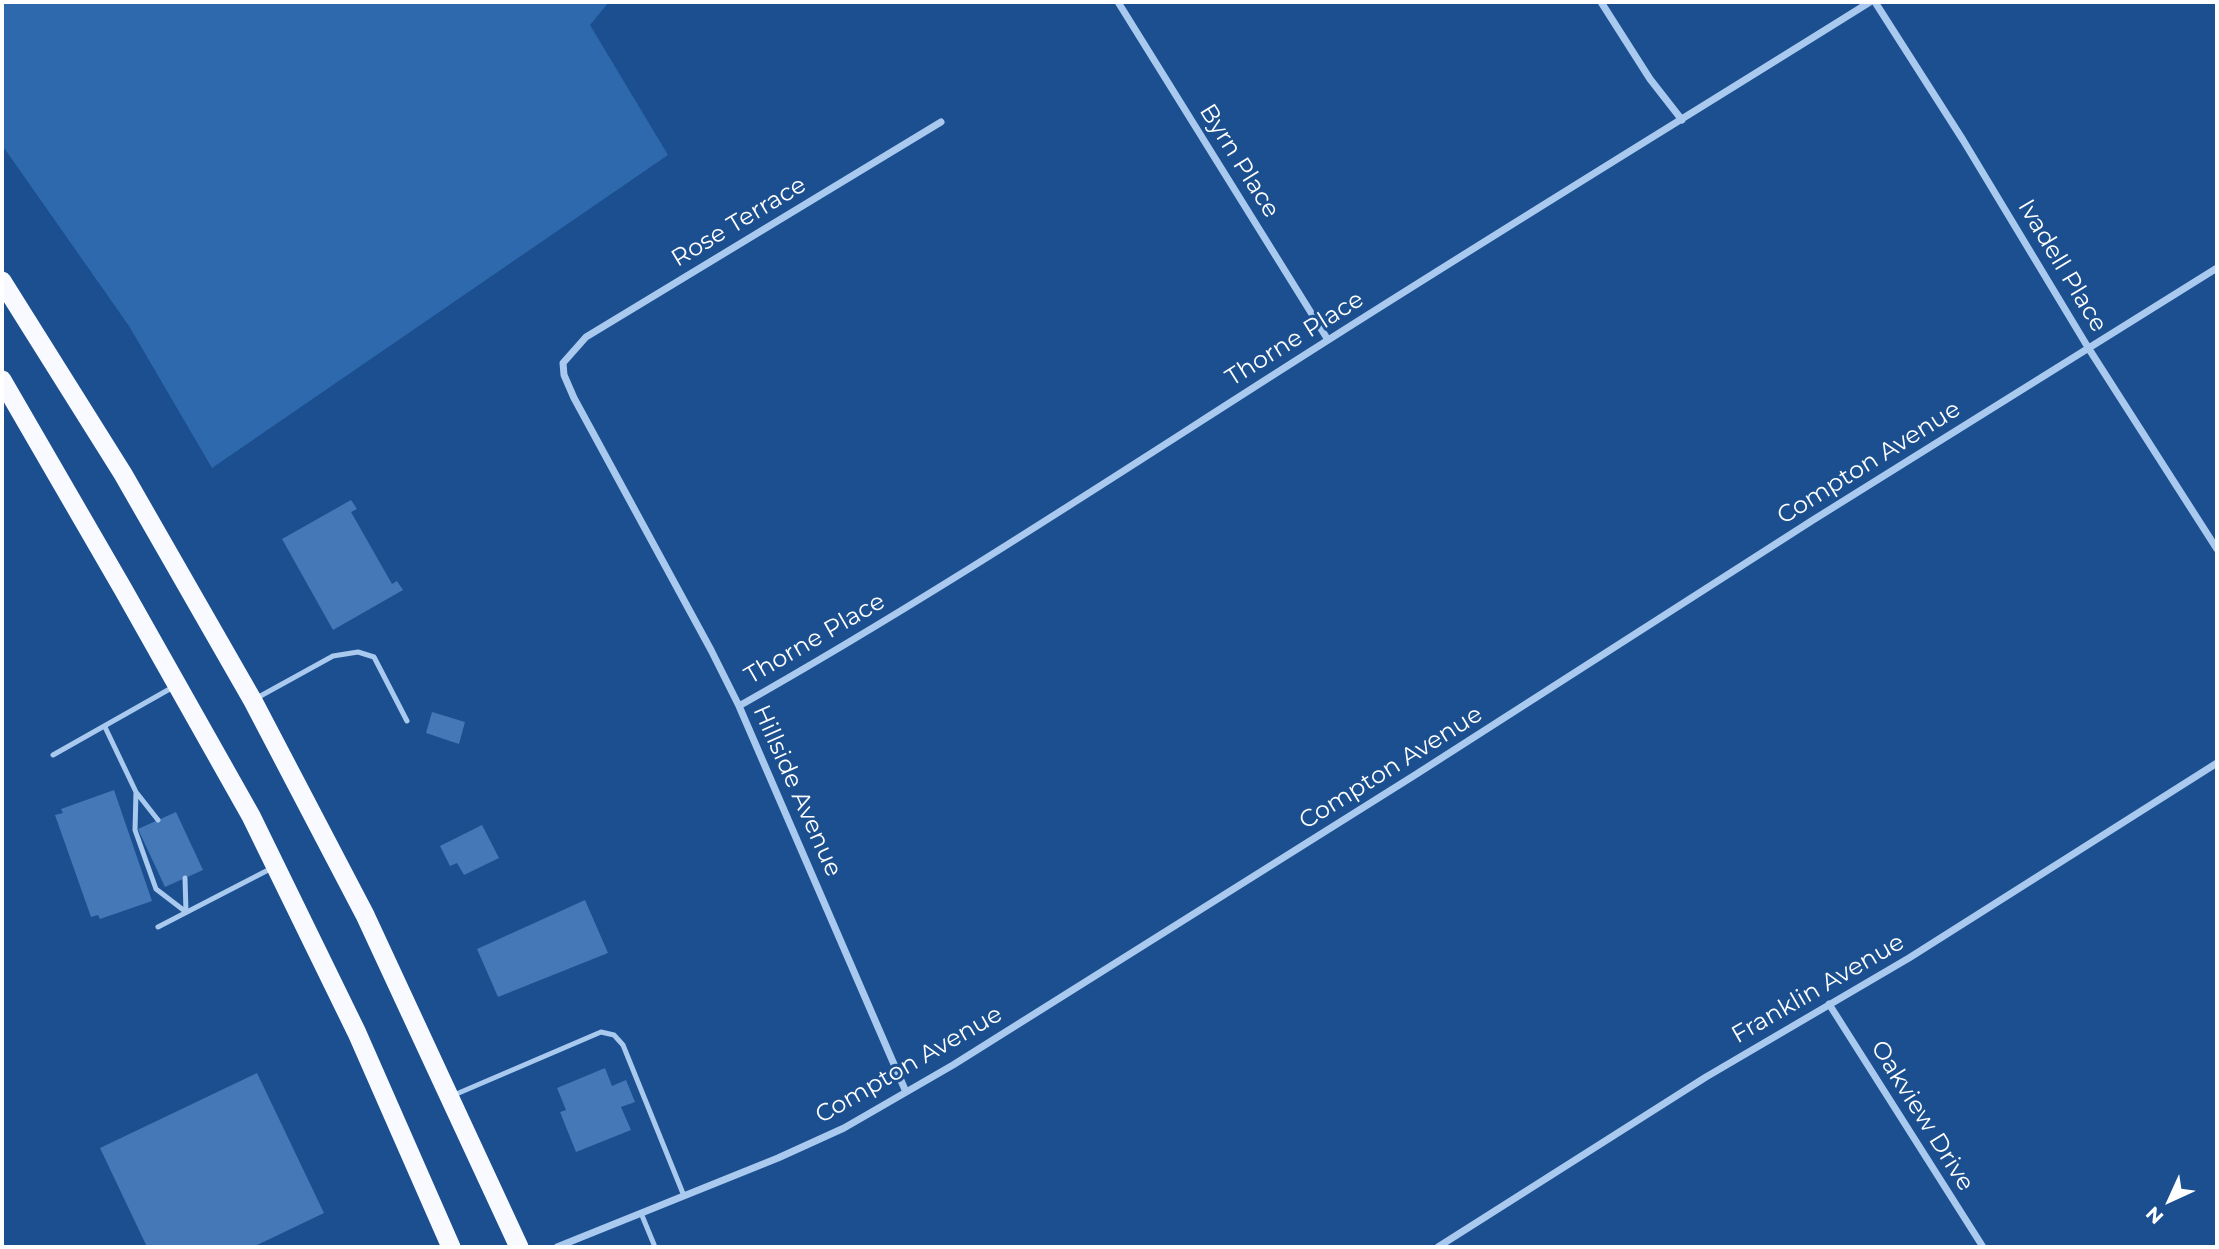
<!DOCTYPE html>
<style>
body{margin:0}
#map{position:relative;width:2219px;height:1249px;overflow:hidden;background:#1b4f8f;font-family:Montserrat,sans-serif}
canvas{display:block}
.frame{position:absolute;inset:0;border:4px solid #fff;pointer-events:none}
.north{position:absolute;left:2135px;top:1165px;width:70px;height:70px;-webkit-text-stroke:5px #1b4f8f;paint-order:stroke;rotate:225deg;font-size:19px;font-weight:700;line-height:28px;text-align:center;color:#fff}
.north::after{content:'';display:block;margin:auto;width:24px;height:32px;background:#fff;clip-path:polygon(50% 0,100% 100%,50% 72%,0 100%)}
</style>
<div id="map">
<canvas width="2219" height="1249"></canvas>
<div class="frame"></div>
<div class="north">N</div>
</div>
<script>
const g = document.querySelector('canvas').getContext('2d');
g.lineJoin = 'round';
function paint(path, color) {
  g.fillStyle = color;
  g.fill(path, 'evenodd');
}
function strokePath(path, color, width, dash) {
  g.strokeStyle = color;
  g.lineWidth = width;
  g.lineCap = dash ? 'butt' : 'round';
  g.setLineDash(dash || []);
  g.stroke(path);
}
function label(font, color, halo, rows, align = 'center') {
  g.font = font + ' Montserrat,sans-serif';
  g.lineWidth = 6;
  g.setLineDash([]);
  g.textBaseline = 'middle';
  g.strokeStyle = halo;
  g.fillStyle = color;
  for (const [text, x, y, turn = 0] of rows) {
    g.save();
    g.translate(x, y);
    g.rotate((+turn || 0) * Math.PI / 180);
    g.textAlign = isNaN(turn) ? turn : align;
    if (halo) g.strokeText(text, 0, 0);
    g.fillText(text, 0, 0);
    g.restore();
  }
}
const green = new Path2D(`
 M2 2H609L590 25 668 155 212 468 129 326 2 145Z`);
const building = new Path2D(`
 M351 500 357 509 351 512 392 584 397 581 403 590 333 630 282 539Z
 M432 712 465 722 459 744 426 733Z
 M114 790 152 901 100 919 98 915 91 917 55 815 63 813 61 809Z
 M176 812 203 870 165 887 138 829Z
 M482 825 499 858 464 875 457 863 450 866 440 846Z
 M585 900 608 953 498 997 477 949Z
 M605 1068 612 1086 626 1080 635 1102 621 1107 631 1130 576 1152 560 1112 566 1110 557 1088Z
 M257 1073 324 1213 253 1247H147L100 1148Z`);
const service = new Path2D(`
 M255 699 333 656 358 652 374 657 407 721
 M105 727 136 792 158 820
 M53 755 175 686
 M136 792 135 830 156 889 186 912
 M185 878 186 912
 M158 927 274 867
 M454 1095 601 1032 614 1035 623 1045 684 1196
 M641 1213 655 1247`);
const minor = new Path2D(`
 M1118 2 1328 340
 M1601 2 1650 79 1682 120
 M1875 2 1963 140 2089 349 2217 549
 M739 706C939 593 1131 465 1325 342 1506 227 1689 115 1870 2
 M1829 1004 1983 1247
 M906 1092 739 706 711 650 574 398 564 375 563 363 586 337 941 122
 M557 1247 778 1158 844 1128 953 1065 1415 775 1813 520 2217 268
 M1438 1247 1706 1077 1909 958 2217 763`);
const trunk = new Path2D(`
 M2 281 123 474 253 701 365 915 519 1247
 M2 380 123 589 251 816 357 1033 451 1247`);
const streetNames = [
 ["Byrn Place",1239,161,58],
 ["Rose Terrace",739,222,-31],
 ["Ivadell Place",2062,266,59],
 ["Thorne Place",1295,339,-32],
 ["Compton Avenue",1869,463,-32],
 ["Thorne Place",815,639,-30],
 ["Compton Avenue",1391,768,-32],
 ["Hillside Avenue",797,791,66],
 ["Franklin Avenue",1818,989,-30],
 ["Compton Avenue",909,1065,-30],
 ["Oakview Drive",1922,1116,58]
];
paint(green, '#2e69ad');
paint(building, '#4478b7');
strokePath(service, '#a9c9ee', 5);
strokePath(minor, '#a9c9ee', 7);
strokePath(trunk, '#f8faff', 19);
label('24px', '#fff', '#1b4f8f', streetNames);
</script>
